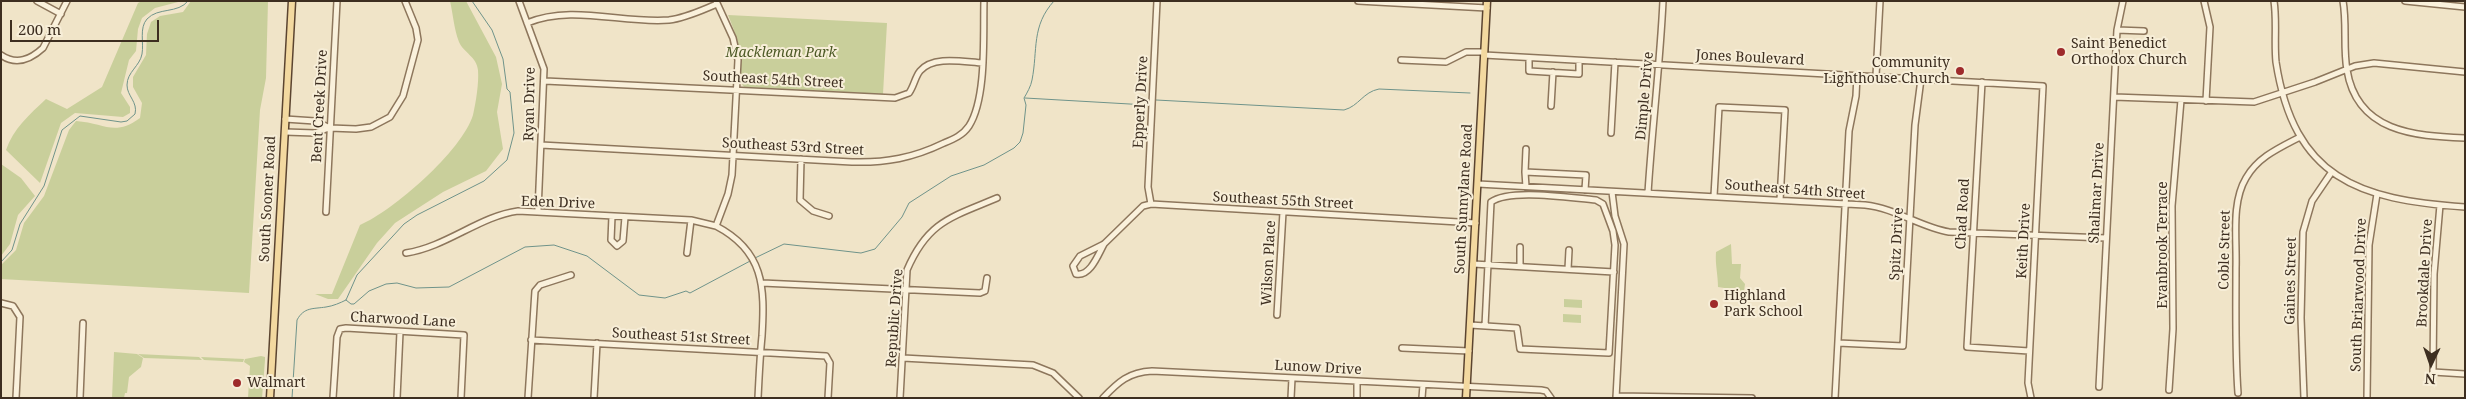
<!DOCTYPE html>
<style>
body{margin:0}
#map{position:relative;width:2466px;height:399px;overflow:hidden;background:#f0e4c8;font-family:"Noto Serif",serif}
canvas{display:block}
.frame{position:absolute;inset:0;border:2px solid #3d2e20;pointer-events:none}
.north{position:absolute;left:2406px;top:339px;width:50px;height:50px;-webkit-text-stroke:4px #f7eed8;paint-order:stroke;rotate:183deg;font-size:14px;font-weight:700;line-height:20px;text-align:center;color:#3d2e20}
.north::after{content:'';display:block;margin:auto;width:18px;height:22px;background:#3d2e20;clip-path:polygon(50% 0,100% 100%,50% 72%,0 100%)}
.scale{position:absolute;left:10px;top:20px;width:149px;height:22px;box-sizing:border-box;border:2px solid #3d2e20;border-top:0;padding-left:6px;font-size:15px;line-height:18px;white-space:nowrap;color:#3d2e20;-webkit-text-stroke:4px #f7eed8;paint-order:stroke}
</style>
<div id="map">
<canvas width="2466" height="399"></canvas>
<div class="frame"></div>
<div class="north">N</div>
<div class="scale">200 m</div>
</div>
<script>
const g = document.querySelector('canvas').getContext('2d');
g.lineJoin = 'round';
function paint(path, color) {
  g.fillStyle = color;
  g.fill(path, 'evenodd');
}
function strokePath(path, color, width, dash) {
  g.strokeStyle = color;
  g.lineWidth = width;
  g.lineCap = dash ? 'butt' : 'round';
  g.setLineDash(dash || []);
  g.stroke(path);
}
function label(font, color, halo, rows, align = 'center') {
  g.font = font + ' "Noto Serif",serif';
  g.lineWidth = 4;
  g.setLineDash([]);
  g.textBaseline = 'middle';
  g.strokeStyle = halo;
  g.fillStyle = color;
  for (const [text, x, y, turn = 0] of rows) {
    g.save();
    g.translate(x, y);
    g.rotate((+turn || 0) * Math.PI / 180);
    g.textAlign = isNaN(turn) ? turn : align;
    if (halo) g.strokeText(text, 0, 0);
    g.fillText(text, 0, 0);
    g.restore();
  }
}
const green = new Path2D(`
 M142 1H182L155 8 142 18 138 29 136 51 129 60 121 93 130 107V113L123 117 75 113 61 123 40 183 6 150C13 129 30 114 46 99L67 109 102 87 138 3Z
 M191 1H268L266 78 260 110 249 293 1 279V265L16 250 24 223 44 196 69 130 76 121C105 123 114 137 140 118L142 103 133 87V77L146 55 147 34 151 22 160 16 183 12Z
 M450 1H466L496 57 502 84 497 112 503 149 486 171 443 192 395 223 377 243 338 299H328L315 294H332L360 225C393 211 462 151 473 115 476 102 479 83 478 70 477 57 463 52 459 42 454 29 453 14 450 1Z
 M728 15 887 23 883 94 744 87C737 78 742 64 740 53 738 40 733 27 728 15Z
 M1 164 21 178 35 196 18 215 10 244 1 256Z
 M1731 244 1732 264H1741L1740 278 1745 284 1744 291 1718 287C1718 274 1715 265 1716 252Z
 M1564 299 1582 300V308L1564 307Z
 M1563 314 1581 315V323L1563 322Z
 M114 352 137 354 143 358 141 367 129 377 127 393H125L124 398H112Z
 M138 354 199 357 202 360 144 358Z
 M261 356 265 357V360L262 398H248L250 366 244 362 245 359Z
 M201 357 244 359 243 362 204 360Z`);
const stream = new Path2D(`
 M1025 98 1147 105
 M1156 100 1344 110C1359 106 1363 92 1379 89L1470 93
 M755 258 784 244 861 253 875 249 902 217 909 203 951 176 984 165 1014 148 1020 142 1023 133 1026 105 1024 98C1027 93 1031 86 1032 80 1038 50 1031 26 1054 1
 M1 262 12 250 20 224 44 186 62 130 80 116 121 122 127 121 135 114C138 102 127 96 127 85 127 72 140 66 142 54 144 43 139 28 147 19 158 7 178 14 188 1
 M346 300 351 304H354L369 291 386 284 397 283 416 288 449 287 525 247 554 245 587 256 639 295 665 298 686 291 690 293 752 260
 M292 398 297 320C304 307 313 309 326 307 333 306 340 303 346 300L357 275 404 224 417 215 484 181 507 160 514 133 510 92 507 89 503 59 498 46 492 30 472 1`);
const minor = new Path2D(`
 M37 1 61 14
 M519 1 544 69 538 211
 M716 1 733 38 738 60 732 175 728 194 716 226C764 251 765 287 762 336 760 356 759 377 758 398
 M1358 1 1487 8
 M2204 1 2210 27 2206 101
 M2274 1C2277 21 2274 42 2276 62 2294 178 2358 200 2465 207
 M2343 1C2347 24 2343 48 2347 70 2357 132 2414 136 2465 138
 M2405 1 2465 7
 M527 23C572 4 623 24 669 20 686 18 702 10 717 4
 M2117 30 2144 31
 M1 55C17 66 31 59 43 48L67 1
 M1484 55 2043 86 2028 383 2031 398
 M1529 58V71L1579 74V61
 M1401 60 1446 62 1466 52H1484
 M1876 76 1880 1
 M545 81 895 98 909 93C914 86 915 77 920 71 933 55 964 62 983 63
 M1982 82 1967 347 2029 351
 M2114 97 2254 102 2315 82 2355 66 2374 63 2465 72
 M1551 106 1553 72
 M285 119 315 121 330 128 356 129 371 127 390 117 403 96 418 40 416 28 405 1
 M285 132 315 133 329 128
 M1611 133 1615 62
 M541 145 852 162C886 163 913 158 944 143 954 139 963 135 969 126 987 98 983 34 984 1
 M1526 149 1525 172 1586 175 1585 190
 M801 159 800 200 813 211 829 216
 M1525 172 1526 187
 M1478 184 1865 205C1895 208 1920 227 1949 232L2106 238
 M1612 192 1615 216 1624 244 1616 398
 M1648 193C1652 129 1660 65 1663 1
 M1714 196 1719 107 1785 110 1780 200
 M1151 204 1148 187 1157 1
 M2440 205 2434 274 2433 372 2465 374
 M326 212 337 1
 M612 216 611 240 617 246 623 241 625 217
 M1104 244C1098 255 1090 277 1076 274L1073 266 1080 256 1104 244 1143 206 1151 204 1476 223
 M406 253C446 247 480 216 518 211L691 220 716 226
 M687 253 691 220
 M1473 264 1614 272
 M1520 266V247
 M1568 269 1569 250
 M762 283 980 293 985 291 987 278
 M1 303 13 306 20 317 16 398
 M1277 315 1283 212
 M1470 325 1517 328 1520 349 1609 353 1615 245 1613 231 1603 204 1596 200C1570 198 1510 188 1491 202L1485 326
 M531 340 826 356 830 363 828 398
 M1838 343 1903 346 1915 125 1921 79
 M1402 348 1469 351
 M903 358 1033 365 1053 373 1079 398
 M2099 387 2117 30 2123 1
 M2169 390 2173 329 2172 206 2181 100
 M2238 393C2235 351 2236 309 2236 268 2237 239 2231 203 2246 178 2258 157 2279 148 2300 137
 M1616 396 1752 398
 M80 398 83 323
 M333 398 337 337 340 329 346 328 464 335 461 398
 M397 398 400 332
 M528 398 535 291 540 285 571 275
 M594 398 597 343
 M900 398 907 270C928 221 952 217 997 198
 M1103 398C1118 382 1129 372 1152 371L1541 390 1546 391 1551 398
 M1291 398 1292 378
 M1357 398V382
 M1422 398 1423 385
 M1835 398 1849 131 1856 96 1857 75
 M2304 398 2301 318 2303 232 2312 201 2331 173
 M2367 398 2369 245 2377 194`);
const major = new Path2D(`
 M270 398 292 1
 M1466 398 1487 1`);
const markers = [
 [2061,52,5,"#9e2a2b"],
 [1960,71,5,"#9e2a2b"],
 [1714,304,5,"#9e2a2b"],
 [237,383,5,"#9e2a2b"]
];
const poiNames = [
 ["Saint Benedict",2071,44],
 ["Orthodox Church",2071,60],
 ["Community",1950,63,"right"],
 ["Lighthouse Church",1950,79,"right"],
 ["Highland",1724,296],
 ["Park School",1724,312],
 ["Walmart",247,383]
];
const parkNames = [
 ["Mackleman Park",781,53]
];
const streetNames = [
 ["Jones Boulevard",1750,58,3],
 ["Southeast 54th Street",773,80,3],
 ["Dimple Drive",1645,96,-85],
 ["Epperly Drive",1141,102,-87],
 ["Ryan Drive",530,104,-89],
 ["Bent Creek Drive",320,106,-87],
 ["Southeast 53rd Street",793,147,3],
 ["Southeast 54th Street",1795,190,4],
 ["Shalimar Drive",2097,193,-87],
 ["South Sooner Road",268,199,-87],
 ["South Sunnylane Road",1464,199,-87],
 ["Southeast 55th Street",1283,201,3],
 ["Eden Drive",558,203,2],
 ["Chad Road",1963,214,-87],
 ["Keith Drive",2024,241,-87],
 ["Spitz Drive",1897,244,-87],
 ["Evanbrook Terrace",2163,245,-90],
 ["Coble Street",2225,250,-89],
 ["Wilson Place",1269,263,-87],
 ["Brookdale Drive",2425,273,-87],
 ["Gaines Street",2291,281,-89],
 ["South Briarwood Drive",2359,295,-88],
 ["Republic Drive",895,318,-86],
 ["Charwood Lane",403,320,3],
 ["Southeast 51st Street",681,337,3],
 ["Lunow Drive",1318,368,3]
];
paint(green, '#c9cf9b');
strokePath(stream, '#6f938a', 1);
strokePath(minor, '#8d765c', 8);
strokePath(major, '#5b4430', 9);
strokePath(minor, '#faf1dc', 5);
strokePath(major, '#f3d9a0', 6);
for (const [x, y, r, color] of markers) {
  const dot = new Path2D();
  dot.arc(x, y, r, 0, 2 * Math.PI);
  g.fillStyle = color;
  g.fill(dot);
  strokePath(dot, '#f7eed8', 2);
}
label('14px', '#3d2e20', '#f7eed8', poiNames, 'left');
label('italic 14px', '#4d5a26', '#f7eed8', parkNames);
label('14px', '#3d2e20', '#f7eed8', streetNames);
</script>
